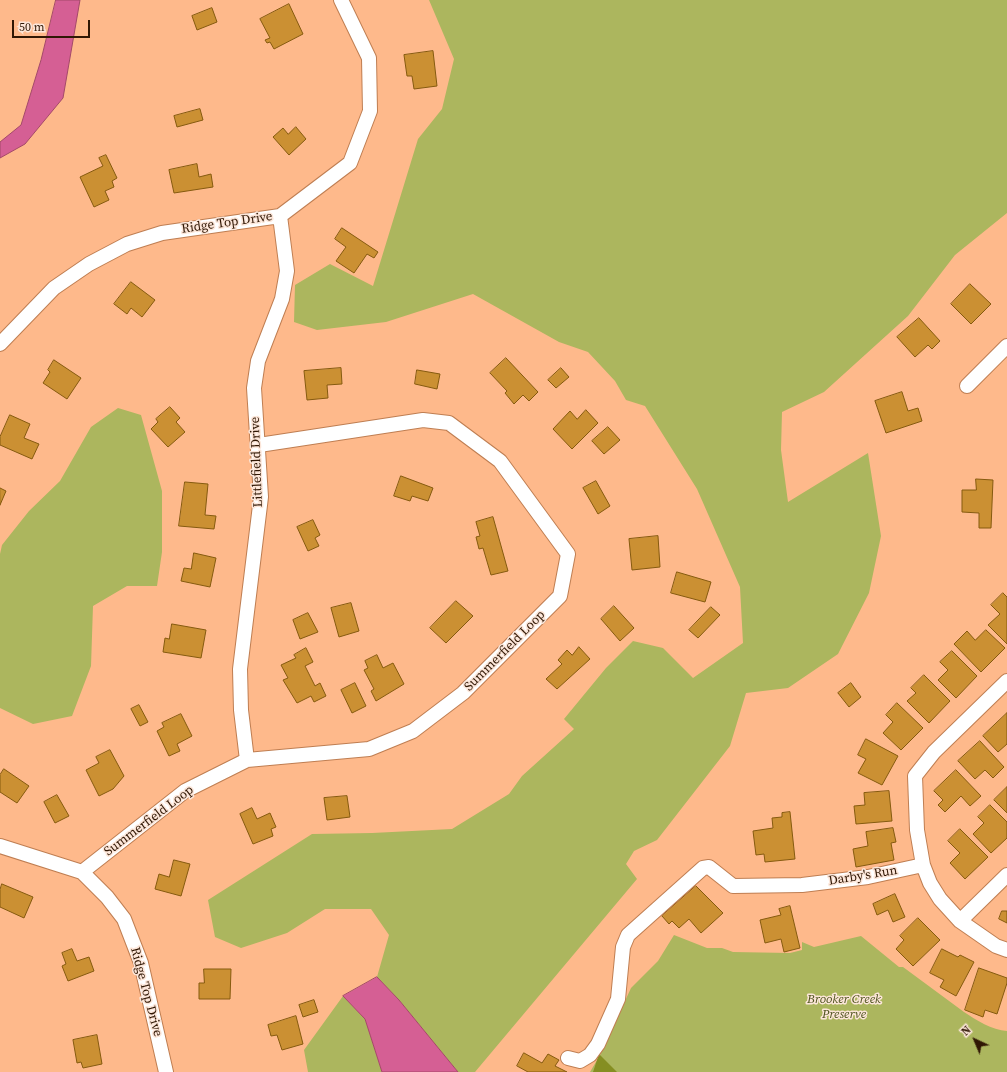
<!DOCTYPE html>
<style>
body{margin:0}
#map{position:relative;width:1007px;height:1072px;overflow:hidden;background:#feb98b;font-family:"Source Serif 4",serif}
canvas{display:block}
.north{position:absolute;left:955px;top:1020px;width:40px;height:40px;-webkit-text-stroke:3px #fce6d9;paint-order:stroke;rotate:316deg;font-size:11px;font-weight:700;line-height:16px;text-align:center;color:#301704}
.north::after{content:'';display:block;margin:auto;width:14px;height:18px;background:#301704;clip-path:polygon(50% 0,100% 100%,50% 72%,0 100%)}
.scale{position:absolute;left:12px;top:20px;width:78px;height:18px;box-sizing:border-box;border:2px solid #301704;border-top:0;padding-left:5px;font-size:12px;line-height:14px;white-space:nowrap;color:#301704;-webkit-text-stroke:3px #fce6d9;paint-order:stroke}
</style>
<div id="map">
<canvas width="1007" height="1072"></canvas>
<div class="north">N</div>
<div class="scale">50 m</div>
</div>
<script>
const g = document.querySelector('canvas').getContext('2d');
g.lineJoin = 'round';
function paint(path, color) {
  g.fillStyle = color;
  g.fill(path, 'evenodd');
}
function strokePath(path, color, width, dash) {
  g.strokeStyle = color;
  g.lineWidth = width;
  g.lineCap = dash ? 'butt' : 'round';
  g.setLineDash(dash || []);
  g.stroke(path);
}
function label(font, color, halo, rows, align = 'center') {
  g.font = font + ' "Source Serif 4",serif';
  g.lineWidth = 3;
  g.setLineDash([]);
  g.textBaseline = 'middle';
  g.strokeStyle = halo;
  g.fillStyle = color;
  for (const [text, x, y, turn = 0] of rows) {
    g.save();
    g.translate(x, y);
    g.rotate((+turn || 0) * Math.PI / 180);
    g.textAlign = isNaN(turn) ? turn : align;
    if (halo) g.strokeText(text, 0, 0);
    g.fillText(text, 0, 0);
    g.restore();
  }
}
const green = new Path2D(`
 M429 0H1007V213L955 255 908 316 824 392 782 412 781 450 788 502 868 453 881 536 869 593 838 654 788 688 746 693 730 746 657 840 634 851 626 864 637 879 475 1072H458L399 1000 377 977 389 935 371 909H325L287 933 241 948 215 937 208 900 312 834 372 833 452 829 509 794 522 776 574 729 564 719 606 668 633 641 663 648 693 678 743 643 740 587 697 489 645 406 626 400 615 381 588 352 559 342 473 294 386 322 317 330 294 322 295 285 330 264 373 286 418 139 442 109 454 59Z
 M118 408 141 415 162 491V552L157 586H127L93 606 91 666 72 716 33 724 0 708V554L2 545 29 511 60 481 91 427Z
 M674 935 707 948H722L733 952 790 953 802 950V942L814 947 861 936 899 967H903L964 1012C976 1020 992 1030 1007 1031V1072H590L600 1055 631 988 658 961Z
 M343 996 365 1019 382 1072H308L304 1050Z`);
const forest = new Path2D(`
 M599 1054 617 1072H593Z`);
const water = new Path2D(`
 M56 0H80L63 98 25 144 0 158V142L21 125 41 60Z
 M377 977 399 1000 458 1072H382L365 1019 343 996Z`);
const building = new Path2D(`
 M289 4 303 34 274 49 270 42 267 43 265 40 270 38 260 19Z
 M212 8 217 22 197 30 192 16Z
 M433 51 437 86 414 89 412 76H407L404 55Z
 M200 109 203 120 177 127 174 116Z
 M296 127 306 139 289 155 273 137 283 128 288 134Z
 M106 155 117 178 112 181 114 187 105 191 109 200 94 207 80 177 103 166 99 158Z
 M197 164 199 177 211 174 213 187 174 193 169 170Z
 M342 228 378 252 374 258 367 254 354 273 336 261 346 247 335 239Z
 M131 282 155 300 142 317 131 308 127 314 114 304Z
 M970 284 991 304 971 324 951 304Z
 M919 318 940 341 932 349 928 345 915 357 897 337Z
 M506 358 538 392 529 401 523 395 514 404 505 393 507 391 490 373Z
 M54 360 81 378 67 399 43 383 50 372 48 370Z
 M341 368 342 384 327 385 328 398 307 400 304 371Z
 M561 368 569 377 556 388 548 380Z
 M417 370 440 374 437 389 415 384Z
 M902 392 908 411 918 408 922 421 886 433 875 401Z
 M170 407 180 418 176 422 185 432 168 447 151 429 158 422 156 419Z
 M586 410 598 423 572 449 553 429 570 411 577 419Z
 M10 415 30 424 24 438 39 444 32 459 0 445V437Z
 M608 427 620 440 604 454 592 441Z
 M401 476 433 488 428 501 412 496 410 501 394 496Z
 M976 479 993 480 991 528H979V513L962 512V490H976Z
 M596 481 610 506 598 514 583 488Z
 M185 482 208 484 205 515 216 516 214 529 179 526Z
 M0 488 6 491 0 505Z
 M493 517 508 571 491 575 483 548 479 549 476 537 480 536 476 522Z
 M313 520 320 535 315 538 319 546 308 551 297 527Z
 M658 536 660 567 632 570 629 539Z
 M194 553 216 558 210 587 181 581 184 568 191 569Z
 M677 572 711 582 705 602 671 593Z
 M1003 593 1007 597V644L988 625 1000 614 991 605Z
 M456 601 473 616 446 643 430 628Z
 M351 603 359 631 339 637 331 608Z
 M614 606 634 628 620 641 601 619Z
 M711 607 720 615 698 638 689 630Z
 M308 613 318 632 300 639 293 620Z
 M172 624 206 630 201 658 163 652 165 638 169 639Z
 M986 630 1005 648 981 672 954 644 967 631 975 640Z
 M579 647 590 659 557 689 546 679 562 664 558 660 567 650 572 655Z
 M306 648 313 662 305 666 315 686 320 683 326 696 314 702 311 696 297 703 283 680 288 678 281 665 296 658 294 655Z
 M952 651 977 676 956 698 938 680 948 670 940 662Z
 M377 655 383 668 393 663 404 684 376 701 371 691 374 689 364 670 368 668 365 661Z
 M924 675 950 701 929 723 907 701 916 693 911 688Z
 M355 683 366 706 352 713 341 690Z
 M851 683 861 697 849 707 838 693Z
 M897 703 923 728 901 750 883 733 893 722 886 715Z
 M139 705 148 722 140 726 131 709Z
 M1007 713V744L998 752 983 736Z
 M181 714 192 736 177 744 180 751 169 756 157 731 164 727 162 723Z
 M866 739 898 756 882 785 858 773 866 759 858 755Z
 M980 741 1004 767 993 778 985 770 975 779 958 761Z
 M110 750 124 776 113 789 99 796 86 770 99 763 96 757Z
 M4 769 29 786 17 803 0 792V775Z
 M956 770 981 796 970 806 961 796 945 812 938 805 943 800 934 791Z
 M1007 787V813L994 800Z
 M889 791 892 821 856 824 854 806 865 805 864 793Z
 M57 795 69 816 55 823 44 802Z
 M347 796 350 817 327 820 324 798Z
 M990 805 1007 822V838L991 853 973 834 984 823 978 817Z
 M252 808 257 819 270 813 276 827 271 829 273 836 253 844 240 814Z
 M790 812 795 859 765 862 764 854 756 855 753 831 773 828 772 818 782 817V813Z
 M893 828 896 842 891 843 894 860 856 867 853 849 868 846 866 832Z
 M960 829 988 857 965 879 950 863 960 853 948 841Z
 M174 860 190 864 181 896 155 889 159 874 169 877Z
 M2 884 33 897 24 918 0 907V890Z
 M696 886 723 913 701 933 689 919 679 928 672 921 669 924 662 916Z
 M895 894 905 917 893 922 888 910 877 915 873 904Z
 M790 906 800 948 784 952 781 939 765 943 760 920 781 915 779 909Z
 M1002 911H1007V923L999 919Z
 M918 918 940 940 913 966 896 949 904 940 900 936Z
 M72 949 77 961 89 957 94 971 68 981 62 966 66 964 62 953Z
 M942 949 958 957 960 955 974 962 956 996 940 987 944 980 930 973Z
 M979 968 1007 978V983L997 1014 985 1010 983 1017 965 1010Z
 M204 969H231L230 999H199V983H204Z
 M314 1000 318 1012 303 1017 299 1005Z
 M296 1016 303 1044 282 1050 277 1035 271 1036 268 1025Z
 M97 1035 102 1064 83 1068 81 1062 77 1063 73 1040Z
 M524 1053 542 1063 548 1054 559 1060 555 1066 567 1072H528L517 1066Z`);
const minor = new Path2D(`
 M0 344 54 288 89 264 127 244 162 233 280 216 350 163 370 111 369 58 341 0
 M967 386 1007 346
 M1007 681 934 752 915 776 917 830 923 865 930 883 940 899 960 921 996 946 1007 950
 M247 760 241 710 240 669 261 497 254 388 258 361 282 299 287 271 280 216
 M0 846 82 872 107 897 124 919 141 963 166 1072
 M82 872 185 791 247 760 369 749 413 731 463 693 560 596 568 554 500 461 449 423 423 420 259 445
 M960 921 1007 875
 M568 1058 580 1061 590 1055 598 1044 618 999 623 947 628 935 703 868 709 867 733 886 802 885 868 877 923 865`);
const streetNames = [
 ["Ridge Top Drive",227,223,-8],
 ["Littlefield Drive",257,462,-92],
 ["Summerfield Loop",505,651,-45],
 ["Summerfield Loop",149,821,-37],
 ["Darby's Run",863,876,-9],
 ["Ridge Top Drive",146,992,75]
];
const parkNames = [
 ["Brooker Creek",844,1000],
 ["Preserve",844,1015]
];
paint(green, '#acb65e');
paint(forest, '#858e22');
paint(water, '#d55f94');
strokePath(water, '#a44969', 1);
paint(building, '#cb9033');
strokePath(building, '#855a0f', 1);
strokePath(minor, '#bf7e52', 16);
strokePath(minor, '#fff', 14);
label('13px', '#301704', '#fce6d9', streetNames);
label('italic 13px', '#4c511b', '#fce6d9', parkNames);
</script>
